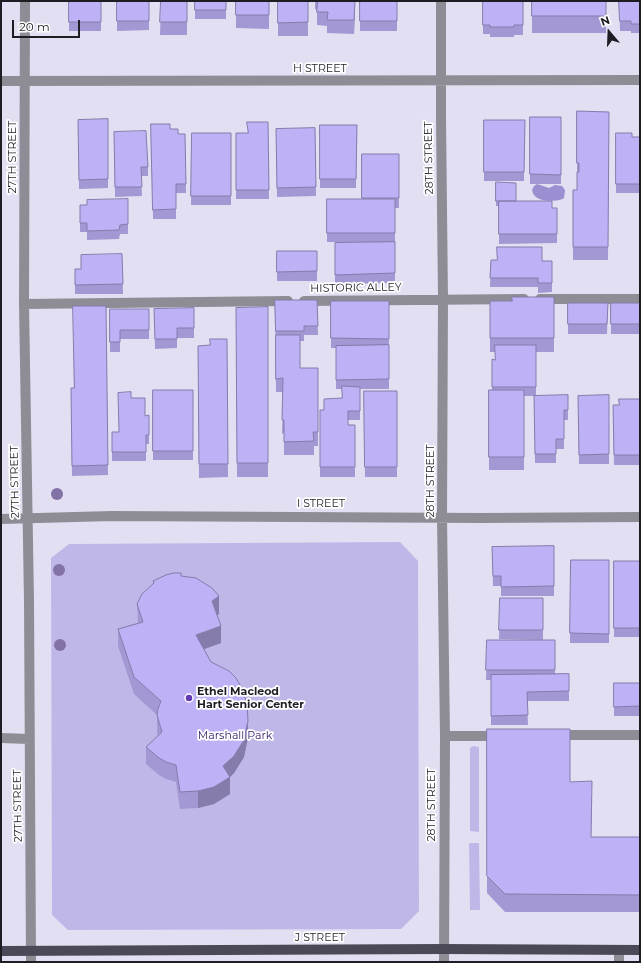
<!DOCTYPE html>
<style>
body{margin:0}
#map{position:relative;width:641px;height:963px;overflow:hidden;background:#e2dff2;font-family:Montserrat,sans-serif}
canvas{display:block}
.frame{position:absolute;inset:0;border:2px solid #1e1d24;pointer-events:none}
.north{position:absolute;left:589px;top:12px;width:40px;height:40px;-webkit-text-stroke:3px #fff;paint-order:stroke;rotate:341deg;font-size:11px;font-weight:700;line-height:16px;text-align:center;color:#1e1d24}
.north::after{content:'';display:block;margin:auto;width:14px;height:18px;background:#1e1d24;clip-path:polygon(50% 0,100% 100%,50% 72%,0 100%)}
.scale{position:absolute;left:12px;top:20px;width:68px;height:18px;box-sizing:border-box;border:2px solid #1e1d24;border-top:0;padding-left:5px;font-size:12px;line-height:14px;white-space:nowrap;color:#1e1d24;-webkit-text-stroke:3px #fff;paint-order:stroke}
</style>
<div id="map">
<canvas width="641" height="963"></canvas>
<div class="frame"></div>
<div class="north">N</div>
<div class="scale">20 m</div>
</div>
<script>
const g = document.querySelector('canvas').getContext('2d');
g.lineJoin = 'round';
function paint(path, color) {
  g.fillStyle = color;
  g.fill(path, 'evenodd');
}
function strokePath(path, color, width, dash) {
  g.strokeStyle = color;
  g.lineWidth = width;
  g.lineCap = dash ? 'butt' : 'round';
  g.setLineDash(dash || []);
  g.stroke(path);
}
function label(font, color, halo, rows, align = 'center') {
  g.font = font + ' Montserrat,sans-serif';
  g.lineWidth = 3.5;
  g.setLineDash([]);
  g.textBaseline = 'middle';
  g.strokeStyle = halo;
  g.fillStyle = color;
  for (const [text, x, y, turn = 0] of rows) {
    g.save();
    g.translate(x, y);
    g.rotate((+turn || 0) * Math.PI / 180);
    g.textAlign = isNaN(turn) ? turn : align;
    if (halo) g.strokeText(text, 0, 0);
    g.fillText(text, 0, 0);
    g.restore();
  }
}
const green = new Path2D(`
 M400 542 418 561 419 911 401 929 68 930 52 915 51 558 69 544Z
 M473 746 479 747V832L470 831V748Z
 M469 843H479L480 910H470Z`);
const water = new Path2D(`
 M537 184 549 188 555 185 562 186 565 190 564 198C559 202 540 202 535 196 533 194 533 193 532 190L534 186Z`);
const minor = new Path2D(`
 M25 1 24 304 29 601 31 962
 M441 1V118L443 299 442 517 445 736 444 962
 M1 81 640 80
 M540 299H640
 M304 301 524 299
 M24 304 288 301
 M1 519 112 516 481 518 640 517
 M557 735H640
 M445 736H501
 M1 738 29 739
 M619 950V962`);
const major = new Path2D(`
 M1 951 443 949 640 950`);
const trees = [
 [57,494],
 [59,570],
 [60,645]
];
const wall = new Path2D(`
 M69 1H101V31H69Z
 M117 1H149V30L117 31Z
 M161 1H187V35H160Z
 M195 1H226V19H195Z
 M236 1H269V29L236 28Z
 M278 1H308V36H278Z
 M315 1H355L354 34 327 33V26L317 25V10L315 9Z
 M360 1H397V31H360Z
 M483 1H523V35H514V37H490V34H483Z
 M532 1H606V33H532Z
 M619 1H640V33H631V31H620Z
 M577 111 609 112 608 260H573V190H577Z
 M530 117H561V184H530Z
 M108 119V188L79 189 78 120Z
 M484 120H525L524 181H484Z
 M268 122 269 199H236V133H247Z
 M151 124 170 129 178 134H185L186 193H176V219H153Z
 M320 125H357L356 188H320Z
 M315 128 316 196 277 197 276 129Z
 M192 133H231V205H191Z
 M616 133 632 137H640V193H616Z
 M114 142 148 167V176H141L142 196 115 197Z
 M362 154H399V208H395V283L335 284V243L382 242H327V199H362Z
 M496 182 516 201 552 208H557V243L499 244V206H496Z
 M80 205 128 224V234H120L119 239 87 240V232H80Z
 M277 251H317V281H277Z
 M122 254 123 294H75V269H81Z
 M491 260 552 261V292L538 293V287H490Z
 M554 297V352H536V396L568 395V420H564V449H556V463H535L534 396H524V470H489V390H492V359L495 360V352H490V301H512Z
 M275 300H317L318 335H304V341H300V368H318V446H314V455H284V433L282 434 283 392H276Z
 M331 301H389V389H360V420H348V425H355V477H320V410H324L342 398V389H336V348H331Z
 M568 303H608L607 334H568Z
 M611 303H640V334H611Z
 M106 306 108 475 72 476 71 388H74Z
 M268 307V477H237L236 308Z
 M194 308V338H177V348L155 349 154 309Z
 M110 309H149V339H120V352H110Z
 M227 339 228 477 199 478 198 346 210 345Z
 M153 390H193V460H153Z
 M364 391H397V477H365Z
 M609 395V464H579L578 396Z
 M131 398 145 416 149 435V444H146V461H112V432H119Z
 M640 399V465H614L613 405H619Z
 M554 546V596H501V586H493L492 547Z
 M571 560H609V643H570Z
 M614 561H640V637H614Z
 M181 576 219 614 217 615 221 643 204 649 248 738 244 757 234 773 230 777V794L214 804 198 808 180 809 176 782 166 779 159 775 146 764V747L158 736 157 732V715L134 694 118 646V629L138 623 137 604 153 584V581Z
 M500 598H543V640L499 639Z
 M487 640H555V674H569V701H527L528 725H491V680H486Z
 M614 683H640V716H614Z
 M487 729 570 782 592 798 591 837H640V912H505L487 893Z`);
const shadedWall = new Path2D(`
 M355 1 354 34V20Z
 M219 596V614L212 618V601Z
 M221 626V643L196 652V635Z
 M248 721V738L244 757 234 773 228 779 230 777V794L214 804 198 808V791L223 766Z`);
const building = new Path2D(`
 M69 1H101V22H69Z
 M117 1H149V21H117Z
 M161 1H187V22H160Z
 M195 1H226V10H195Z
 M236 1H269V15H236Z
 M278 1H308V22L278 23Z
 M318 1H355L354 20H327L328 12H317Z
 M360 1H397V21H360Z
 M483 1H523V25H514V27H490V25H483Z
 M532 1H606V16H532Z
 M619 1H640V24H631V21H620Z
 M577 111 609 112 608 247H573V190H577V172H579V163H577Z
 M530 117H561V175L530 174Z
 M108 119V179L79 180 78 120Z
 M484 120H525L524 172H484Z
 M247 122H268L269 190H236V133H248Z
 M151 124H170V129H178V134H185L186 184H176V209L153 210Z
 M320 125H357L356 179H320Z
 M315 128 316 187 277 188 276 129Z
 M146 131 148 167H141L142 187H115L114 132Z
 M192 133H231V196H191Z
 M616 133H632V137H640V184H616Z
 M362 154H399V198H362Z
 M496 182 516 183V201H496Z
 M128 199V224L120 225 119 230 87 231V223H80V205H87V200Z
 M327 199H395V233H327Z
 M499 201H552V208H557V234H499Z
 M395 242V273L335 275V243Z
 M497 247H542V261H552V283H538V278H490L491 260H497Z
 M277 251H317V271L277 272Z
 M122 254 123 284 75 285V269H81V255Z
 M512 297H554V338H490V301H512Z
 M275 300H317L318 326H304V331H276Z
 M331 301H389V339L331 338Z
 M568 303H608L607 324H568Z
 M611 303H640V324H611Z
 M73 306H106L108 465 72 466 71 388H74Z
 M268 307V463H237L236 308Z
 M194 308V328H177V339H155L154 309Z
 M110 309H149V330H120V342H110Z
 M276 335H300V368H318V432H313L314 441 284 442V420H282L283 378 276 379Z
 M210 339H227L228 464H199L198 346 210 345Z
 M389 345V379L336 380V346Z
 M495 345H536V387H492V359L495 360Z
 M342 386 360 387V411H348V425H355V467H320V410H324V399L342 398Z
 M153 390H193V451H153Z
 M489 390H524V457H489Z
 M364 391H397V467H365Z
 M131 392V398H145V416L149 415V435H146V452H112V432H119L118 393Z
 M568 395V410H564V439H556V454H535L534 396Z
 M609 395V454L579 455 578 396Z
 M619 399H640V455H614L613 405H619Z
 M554 546V586L501 587V576H493L492 547Z
 M571 560H609V634L570 633Z
 M614 561H640V628H614Z
 M174 573H181V576L196 578 212 588 219 596 212 601 221 626 196 635 211 662 229 671 236 678 240 685 247 703 248 721 244 740 234 756 223 766 230 777 214 787 198 791 180 792 176 765 166 762 159 758 146 747 162 732 157 715 158 709 161 701 134 677 118 629 143 622 137 604 142 594 154 583 153 581 166 575Z
 M500 598H543V630H499Z
 M487 640H555V670H486Z
 M569 674V691L527 692 528 715 491 716V675Z
 M614 683H640V706L614 707Z
 M487 729H570V782L592 781 591 837H640V895L505 894 487 876Z`);
const markers = [
 [189,698,4,"#623bb3"]
];
const streetNames = [
 ["H STREET",320,69],
 ["27TH STREET",13,157,-90],
 ["28TH STREET",429,158,-91],
 ["HISTORIC ALLEY",356,288,-1],
 ["28TH STREET",431,481,-90],
 ["27TH STREET",15,482,-91],
 ["I STREET",321,504],
 ["28TH STREET",432,805,-90],
 ["27TH STREET",18,806,-91],
 ["J STREET",320,938]
];
const poiNames = [
 ["Ethel Macleod",197,692],
 ["Hart Senior Center",197,705]
];
const parkNames = [
 ["Marshall Park",235,736]
];
paint(green, '#c0b7e9');
paint(water, '#9c8fd1');
strokePath(minor, '#8e8d95', 10);
strokePath(major, '#4b4957', 10);
g.fillStyle = '#8272a5';
for (const [x, y] of trees) {
  g.beginPath();
  g.arc(x, y, 6, 0, 2 * Math.PI);
  g.fill();
}
paint(wall, '#a398d3');
paint(shadedWall, '#857cac');
paint(building, '#beb1f5');
strokePath(building, '#857cac', 1);
for (const [x, y, r, color] of markers) {
  const dot = new Path2D();
  dot.arc(x, y, r, 0, 2 * Math.PI);
  g.fillStyle = color;
  g.fill(dot);
  strokePath(dot, '#fff', 1.5);
}
label('11px', '#1e1d24', '#fff', streetNames);
label('bold 11px', '#1e1d24', '#fff', poiNames, 'left');
label('11px', '#331966', '#fff', parkNames);
</script>
